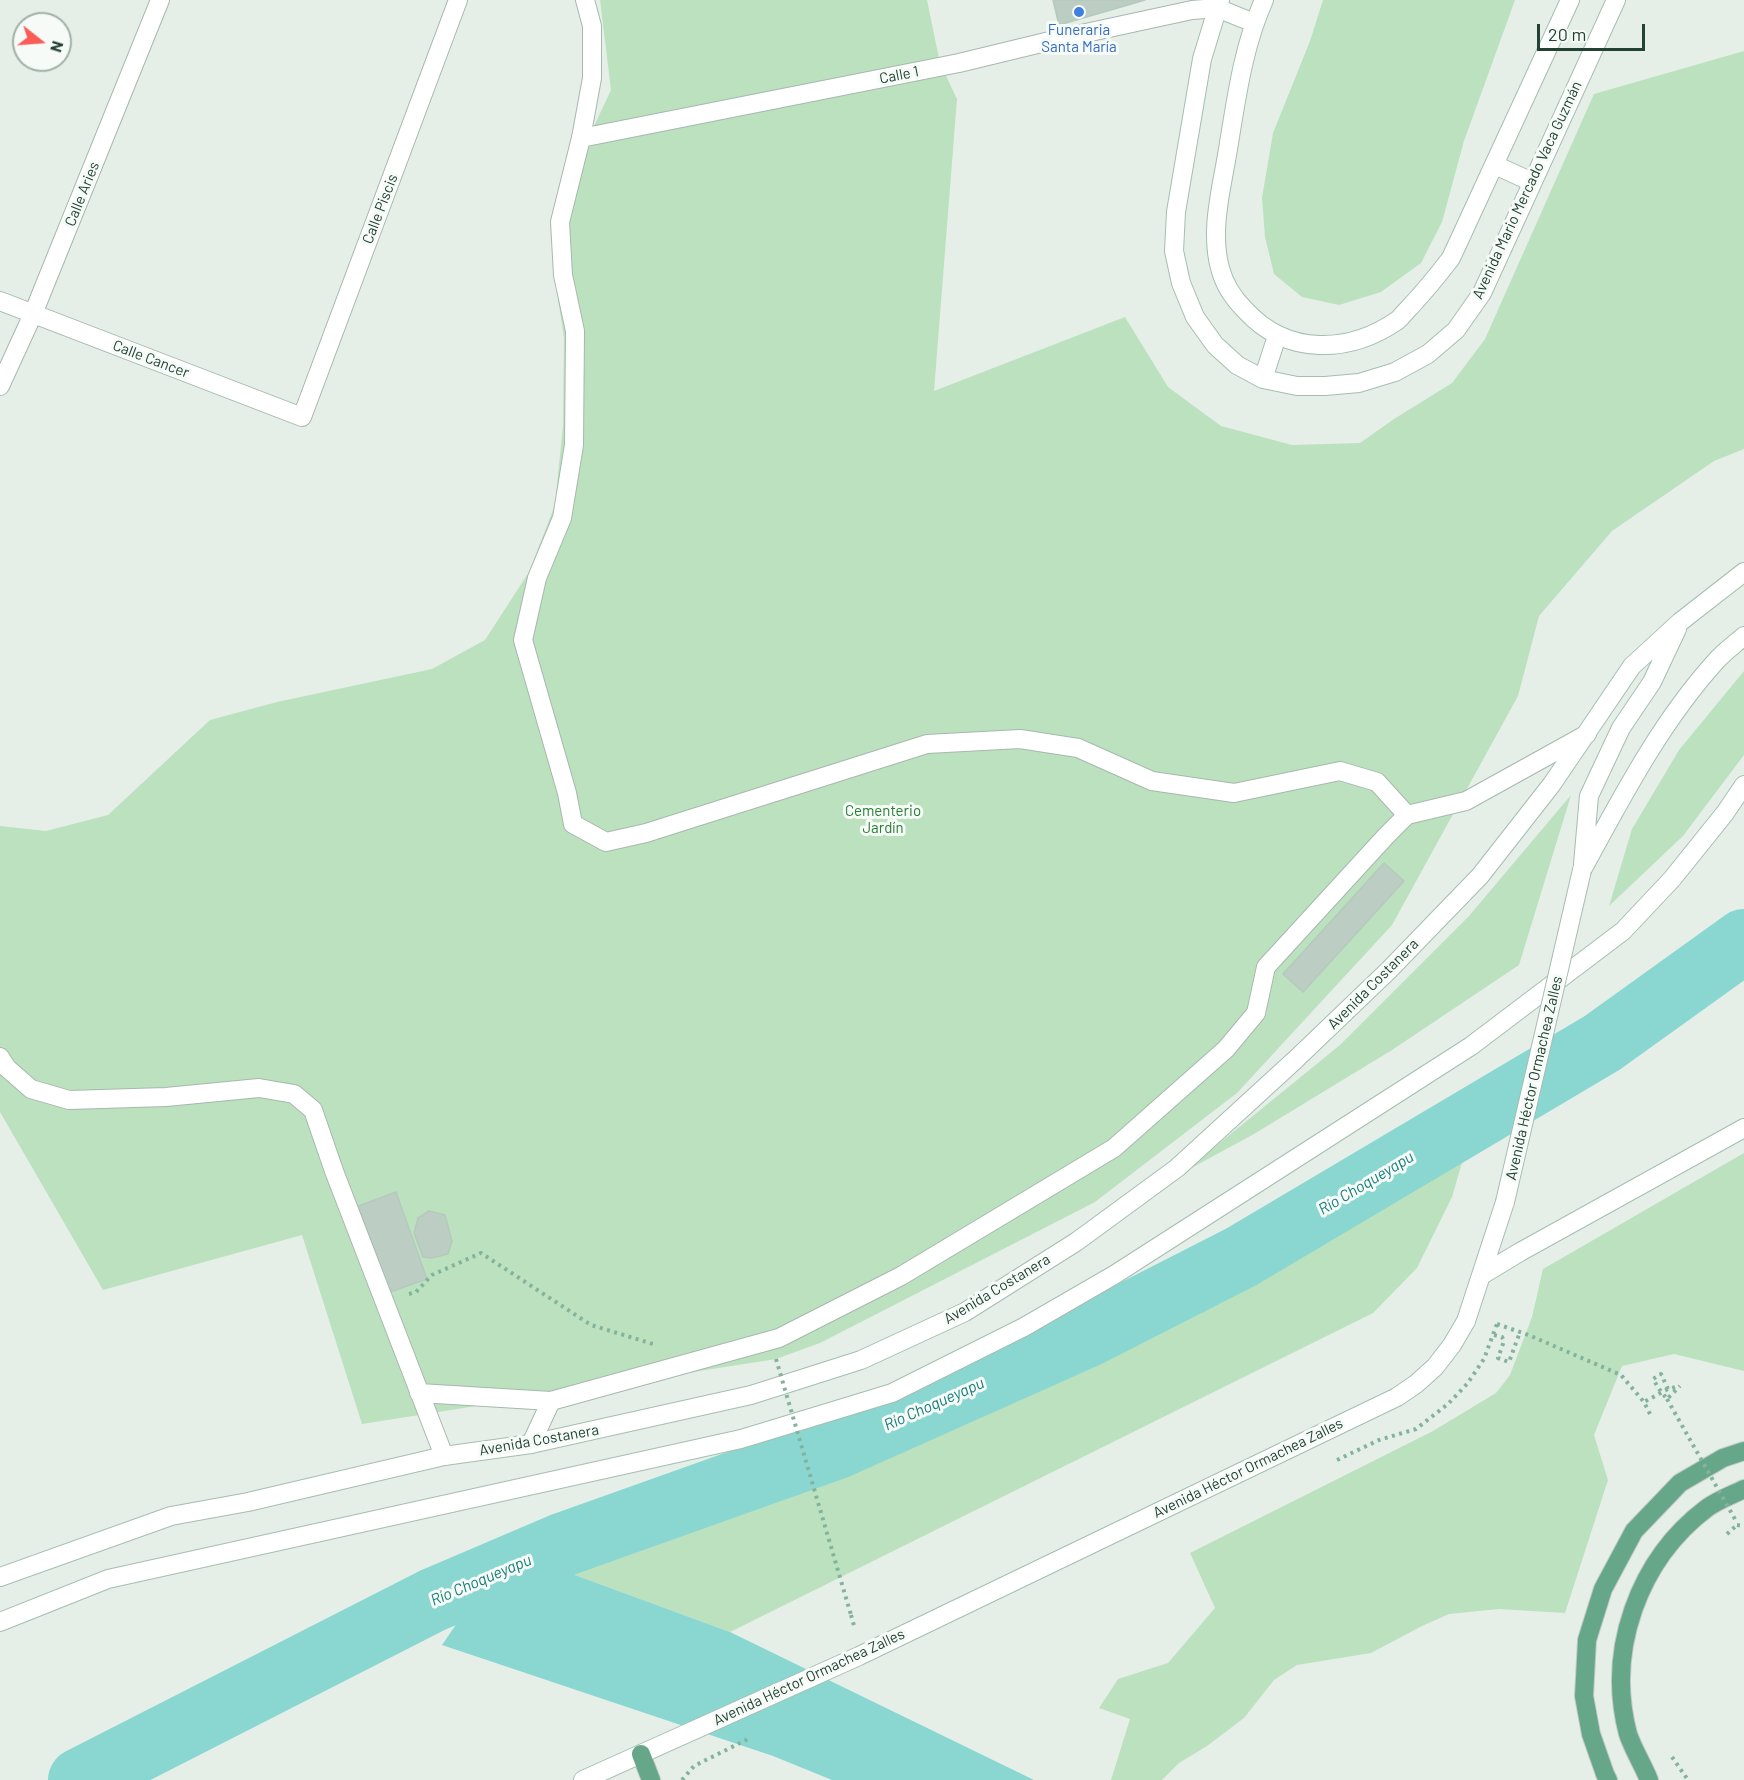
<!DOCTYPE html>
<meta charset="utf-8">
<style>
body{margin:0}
#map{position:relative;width:1744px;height:1780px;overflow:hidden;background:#e5efe8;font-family:Barlow,sans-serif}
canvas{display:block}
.north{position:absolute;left:12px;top:12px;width:60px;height:60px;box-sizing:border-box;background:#f6fbf7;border:2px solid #a1b1a9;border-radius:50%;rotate:107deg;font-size:16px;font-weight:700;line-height:24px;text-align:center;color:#224233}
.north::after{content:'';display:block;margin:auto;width:21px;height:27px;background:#fa5d57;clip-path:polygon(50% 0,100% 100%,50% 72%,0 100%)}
.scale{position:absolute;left:1537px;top:24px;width:108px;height:27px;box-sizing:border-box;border:3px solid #224233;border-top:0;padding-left:8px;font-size:18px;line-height:21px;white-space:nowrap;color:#224233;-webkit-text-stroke:4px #f6fbf7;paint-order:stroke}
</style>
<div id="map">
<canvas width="1744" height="1780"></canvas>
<div class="north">N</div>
<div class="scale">20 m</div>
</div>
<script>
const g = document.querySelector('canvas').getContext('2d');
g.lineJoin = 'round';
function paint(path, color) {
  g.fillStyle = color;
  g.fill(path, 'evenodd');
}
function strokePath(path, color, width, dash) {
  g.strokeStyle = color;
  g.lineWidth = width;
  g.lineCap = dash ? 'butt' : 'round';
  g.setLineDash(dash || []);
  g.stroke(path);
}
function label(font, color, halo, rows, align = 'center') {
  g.font = font + ' Barlow,sans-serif';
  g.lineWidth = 6;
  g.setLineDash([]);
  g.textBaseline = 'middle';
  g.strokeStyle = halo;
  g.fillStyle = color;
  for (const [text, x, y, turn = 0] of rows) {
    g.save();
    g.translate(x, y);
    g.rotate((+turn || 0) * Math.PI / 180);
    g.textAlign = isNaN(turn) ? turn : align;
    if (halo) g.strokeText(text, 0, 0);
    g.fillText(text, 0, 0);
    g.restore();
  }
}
const green = new Path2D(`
 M600 0H927L940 63 957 99 934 391 1125 317 1168 387 1221 426 1292 445 1360 443 1394 419 1452 383 1485 339 1594 94 1744 51V449L1714 461 1612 531 1539 616 1518 696 1392 925 1237 1093 1095 1202 820 1343 776 1359 362 1424 302 1235 103 1290 0 1112V826L46 831 108 815 210 720 277 702 432 669 485 640 529 572 555 505 563 425 564 338 554 273 561 196 611 90Z
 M1323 0H1515L1464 141 1442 222 1421 263 1381 292 1339 305 1302 297 1274 274 1265 237 1262 198 1273 133 1310 41Z
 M1744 671V755L1683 836 1609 906 1632 829 1679 750Z
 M1571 795 1519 965 1392 1050 1254 1134 1184 1172 1340 1045 1469 916Z
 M1474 1121 1452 1197 1417 1268 1373 1313 730 1632 507 1550 868 1433 993 1380 1233 1269 1378 1184Z
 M1744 1153V1371L1674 1354 1622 1366 1594 1435 1608 1480 1565 1613 1499 1609 1449 1614 1422 1626 1371 1653 1297 1665 1274 1680 1244 1718 1207 1746 1179 1763 1162 1780H1111L1130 1719 1099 1708 1118 1679 1168 1663 1215 1608 1190 1553 1433 1431 1496 1393 1510 1375 1532 1317 1543 1269Z`);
const water = new Path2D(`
 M507 1550 730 1632 1034 1780H832L773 1756 442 1645Z`);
const river = new Path2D(`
 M80 1780 433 1600 562 1545 837 1447 1088 1335 1241 1257 1602 1043 1744 941`);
const building = new Path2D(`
 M1053 0H1145L1059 25Z
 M1384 863 1404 881 1303 992 1283 974Z
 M396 1192 427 1279 387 1293 356 1207Z
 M429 1211 445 1215 452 1241 448 1254 432 1258 423 1257 414 1233 418 1218Z`);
const path = new Path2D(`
 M409 1294 416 1292 432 1275 481 1253 591 1325 653 1344
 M1497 1324 1531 1336 1621 1375 1644 1402
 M1494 1335 1502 1337 1504 1341 1498 1358 1509 1362 1520 1332
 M1668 1389 1661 1374 1653 1379 1659 1389 1667 1399 1680 1386
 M1650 1414 1644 1402 1668 1389 1679 1386
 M1337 1460 1379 1440 1416 1429 1448 1404 1467 1384 1484 1359 1498 1321
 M1737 1525 1744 1526
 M1727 1534 1737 1525
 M851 1615 855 1629
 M1672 1757 1688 1780
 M682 1780 694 1766 750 1738`);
const lane = new Path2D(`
 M585 0 592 26V78L581 138 560 222 563 275 575 331 574 445 562 518 537 578 523 640 567 793 573 824 606 842 646 833 927 744 1020 739 1078 748 1152 781 1234 793 1340 771 1377 782 1407 815
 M0 1057 7 1068 31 1089 69 1100 166 1097 259 1088 294 1094 313 1110 334 1171 444 1456
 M419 1393 551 1401
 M531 1444 551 1401 779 1338 901 1276 1114 1148 1226 1049 1256 1013 1266 967 1386 836 1407 815 1466 801 1587 734`);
const street = new Path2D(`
 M581 138 959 63 1058 39 1192 10 1217 8
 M0 301 302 417 458 0
 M0 386 33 314 160 0`);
const secondary = new Path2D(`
 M1220 0 1202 59 1176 212 1174 251 1181 283 1195 317 1215 345 1237 365 1263 379 1297 386H1325L1359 383 1395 372 1428 354 1456 330 1482 293 1616 0
 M1264 0C1242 49 1236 102 1227 155 1221 191 1210 231 1220 268 1224 284 1233 298 1245 310 1287 356 1349 354 1398 320 1402 316 1406 311 1410 307 1425 291 1438 275 1451 258L1570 0
 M1217 8 1254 23
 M1495 165 1532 182
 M1263 379 1277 336
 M1583 864 1589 796 1621 728 1652 682 1677 629
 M1582 870C1622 797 1660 723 1716 661 1724 652 1735 644 1744 636
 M1482 1275 1520 1252 1744 1128
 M0 1577 171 1516 248 1502 444 1456 531 1444 751 1395 861 1360 965 1312 1076 1242 1177 1168 1295 1060 1389 970 1480 876 1552 784 1632 666 1680 622 1744 572
 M0 1622 108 1579 741 1439 892 1393 1024 1327 1114 1275 1471 1046 1623 931 1672 879 1725 813 1744 785
 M583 1780 859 1656 1397 1397 1416 1384 1435 1367 1452 1345 1466 1321 1505 1202`);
const primary = new Path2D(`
 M641 1754 651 1780
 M1608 1780 1605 1774 1591 1734 1584 1696 1587 1640 1603 1589 1634 1531 1680 1483 1723 1458 1744 1451
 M1649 1780C1643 1765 1633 1749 1628 1734 1606 1651 1638 1560 1707 1508 1718 1500 1732 1495 1744 1489`);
const pathBridge = new Path2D(`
 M776 1359 851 1615
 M1667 1399 1736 1521`);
const secondaryBridge = new Path2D(`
 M1505 1202 1582 870`);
const markers = [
 [1079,12,6,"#3f7fe0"]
];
const shopNames = [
 ["Funeraria",1079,30],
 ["Santa María",1079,47]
];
const streetNames = [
 ["Calle 1",899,75,-11],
 ["Avenida Mario Mercado Vaca Guzmán",1527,190,-65],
 ["Calle Aries",82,194,-68],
 ["Calle Piscis",380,209,-69],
 ["Calle Cancer",151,359,21],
 ["Avenida Costanera",1373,984,-45],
 ["Avenida Héctor Ormachea Zalles",1534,1078,-77],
 ["Avenida Costanera",997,1289,-31],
 ["Avenida Costanera",539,1440,-10],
 ["Avenida Héctor Ormachea Zalles",1248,1468,-26],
 ["Avenida Héctor Ormachea Zalles",809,1677,-25]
];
const parkNames = [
 ["Cementerio",883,811],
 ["Jardín",883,828]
];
const waterNames = [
 ["Río Choqueyapu",1366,1183,-31],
 ["Río Choqueyapu",934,1404,-24],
 ["Río Choqueyapu",481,1580,-23]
];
paint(green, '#bce1bf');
paint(water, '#8ad7d2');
strokePath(river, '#8ad7d2', 64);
paint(building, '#bccdc3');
strokePath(building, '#b6c9bd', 1.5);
strokePath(lane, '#a7b8ae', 20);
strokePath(street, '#a7b8ae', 20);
strokePath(secondary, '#a5beb0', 20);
strokePath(primary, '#c1cac6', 20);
strokePath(path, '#83b49b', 4, [3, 4.5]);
strokePath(lane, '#fff', 18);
strokePath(street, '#fff', 18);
strokePath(secondary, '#fff', 18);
strokePath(primary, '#66a789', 18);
strokePath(secondaryBridge, '#a5beb0', 20, []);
strokePath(pathBridge, '#83b49b', 4, [3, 4.5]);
strokePath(secondaryBridge, '#fff', 18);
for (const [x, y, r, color] of markers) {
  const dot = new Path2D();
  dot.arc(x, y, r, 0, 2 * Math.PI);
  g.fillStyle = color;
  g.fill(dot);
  strokePath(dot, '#f6fbf7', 2);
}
label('15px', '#366cbe', '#f6fbf7', shopNames);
label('15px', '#224233', '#f6fbf7', streetNames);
label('15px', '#297c38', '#f6fbf7', parkNames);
label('italic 16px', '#177d79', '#f6fbf7', waterNames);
</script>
